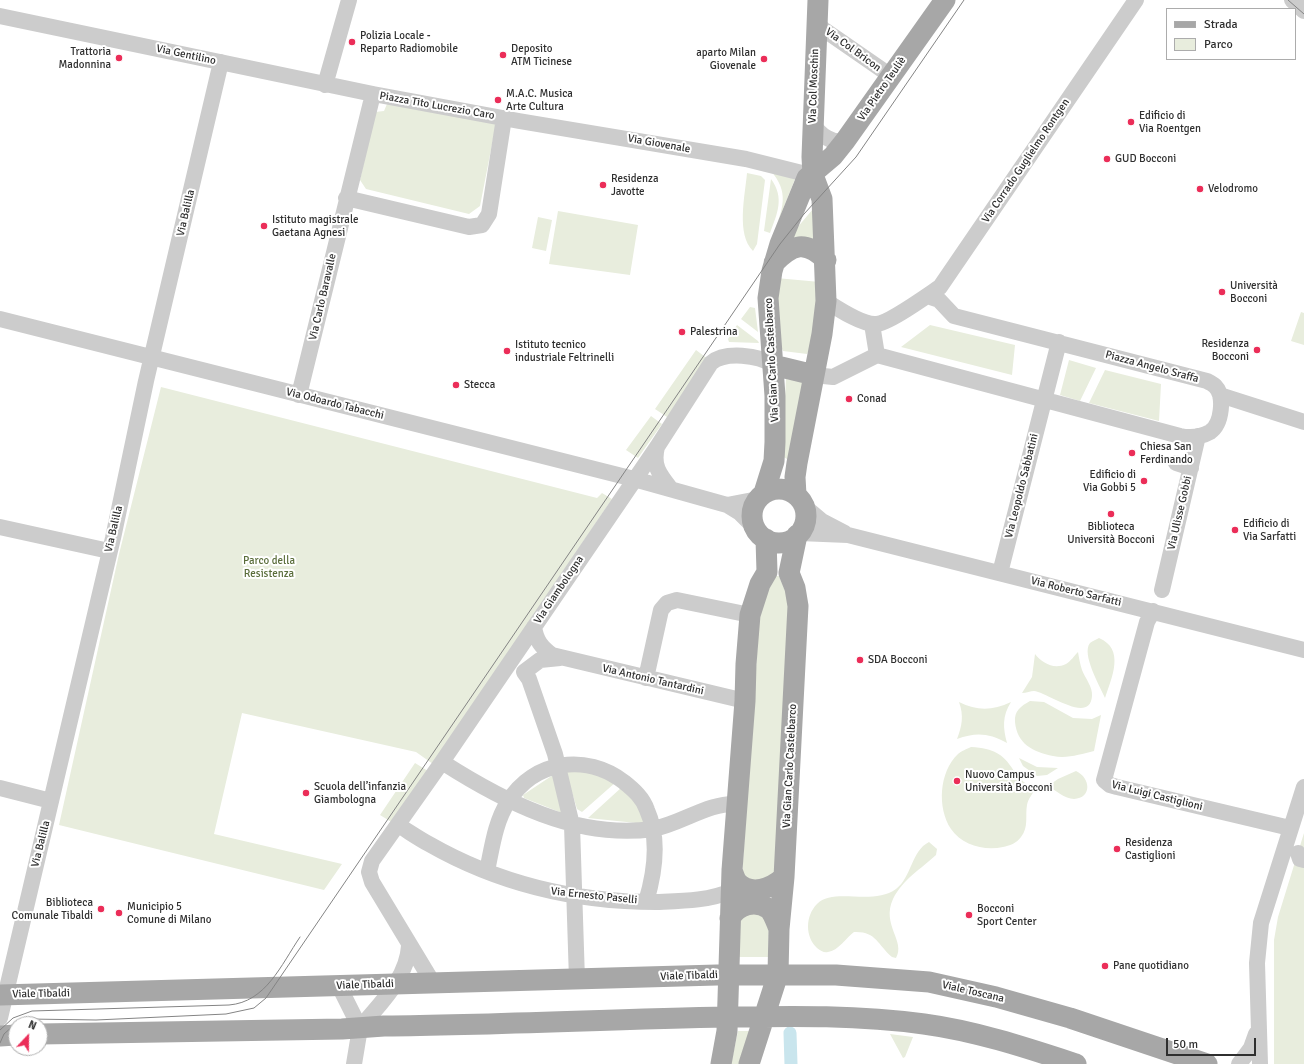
<!DOCTYPE html>
<meta charset="utf-8">
<style>
body{margin:0}
#map{position:relative;width:1304px;height:1064px;overflow:hidden;background:#fff;font-family:Signika,sans-serif}
canvas{display:block}
.legend{position:absolute;left:1166px;top:8px;width:130px;height:52px;box-sizing:border-box;background:#fff;border:1px solid #acacac;margin:0;padding:5px 7px;list-style:none;font-size:12px;color:#2f2f2f}
.legend li{display:flex;align-items:center;gap:8px;height:20px}
.legend b{width:20px;border:1px solid #acacac}
.north{position:absolute;left:8px;top:1016px;width:40px;height:40px;box-sizing:border-box;background:#fff;border:1px solid #acacac;border-radius:50%;rotate:22deg;font-size:11px;font-weight:700;line-height:16px;text-align:center;color:#2f2f2f}
.north::after{content:'';display:block;margin:auto;width:14px;height:18px;background:#eb2d58;clip-path:polygon(50% 0,100% 100%,50% 72%,0 100%)}
.scale{position:absolute;left:1166px;top:1038px;width:90px;height:18px;box-sizing:border-box;border:2px solid #2f2f2f;border-top:0;padding-left:5px;font-size:12px;line-height:14px;white-space:nowrap;color:#2f2f2f;-webkit-text-stroke:3px #fff;paint-order:stroke}
</style>
<div id="map">
<canvas width="1304" height="1064"></canvas>
<ul class="legend">
<li><b style="height:5px;background:#a7a7a7"></b>Strada</li>
<li><b style="height:11px;background:#e8eddd"></b>Parco</li>
</ul>
<div class="north">N</div>
<div class="scale">50 m</div>
</div>
<script>
const g = document.querySelector('canvas').getContext('2d');
g.lineJoin = 'round';
function paint(path, color) {
  g.fillStyle = color;
  g.fill(path, 'evenodd');
}
function strokePath(path, color, width, dash) {
  g.strokeStyle = color;
  g.lineWidth = width;
  g.lineCap = dash ? 'butt' : 'round';
  g.setLineDash(dash || []);
  g.stroke(path);
}
function label(font, color, halo, rows, align = 'center') {
  g.font = font + ' Signika,sans-serif';
  g.lineWidth = 4;
  g.setLineDash([]);
  g.textBaseline = 'middle';
  g.strokeStyle = halo;
  g.fillStyle = color;
  for (const [text, x, y, turn = 0] of rows) {
    g.save();
    g.translate(x, y);
    g.rotate((+turn || 0) * Math.PI / 180);
    g.textAlign = isNaN(turn) ? turn : align;
    if (halo) g.strokeText(text, 0, 0);
    g.fillText(text, 0, 0);
    g.restore();
  }
}
const green = new Path2D(`
 M387 104 496 124 480 206 469 214 366 189 360 180 375 112 384 111Z
 M770 170 795 179 773 234C783 209 790 192 770 170Z
 M747 173 761 176 765 180 757 244 753 251C736 234 745 196 747 173Z
 M771 179C785 198 777 214 770 233L764 231Z
 M813 209 817 245 797 241 791 235Z
 M558 211 638 225 630 275 549 264Z
 M538 217 552 220 546 251 532 248Z
 M776 278 820 282 815 335 807 354 783 351 778 339Z
 M750 307 755 308 758 332 741 319Z
 M1301 312 1304 313V345L1291 341Z
 M737 325 758 341 759 343 729 342 728 339Z
 M930 325 1015 345 1012 375 901 347Z
 M696 350 708 359 667 417 655 409Z
 M1069 360 1096 368 1080 401 1060 395Z
 M1105 370 1161 384 1159 421 1089 403Z
 M786 379 805 382 791 457 787 459 782 456Z
 M161 387 597 498 602 493 612 499 433 764 416 752 242 713 214 834 342 864 324 890 59 825 119 554Z
 M651 416 662 424 638 458 626 450Z
 M775 576H779L790 603 775 876 748 883 742 876 760 608Z
 M1099 638C1125 649 1112 677 1105 698 1100 686 1081 654 1090 643 1092 641 1096 640 1099 638Z
 M1078 652C1079 658 1080 664 1082 670 1085 678 1093 687 1092 696 1090 725 1047 692 1034 691 1031 691 1026 693 1022 693L1032 677 1035 654C1042 663 1054 670 1066 664 1070 662 1075 655 1078 652Z
 M1030 701 1044 702 1073 718 1092 719 1101 715 1094 751C1081 754 1067 759 1053 756 1033 752 1017 744 1015 722 1014 711 1021 706 1030 701Z
 M959 702C977 711 992 711 1011 702 1002 716 1003 728 1007 743 989 733 976 732 957 739 962 726 964 716 959 702Z
 M971 747C1018 749 1006 779 1036 788 1033 793 1028 799 1027 805 1025 816 1029 827 1021 837 1017 843 1009 846 1003 847 984 851 962 845 951 829 937 808 939 772 958 754 961 751 967 749 971 747Z
 M1019 758 1037 767 1058 768 1047 775 1037 776 1023 766Z
 M415 763 428 771 393 823 380 815Z
 M580 767 616 782 582 812 577 809 565 769Z
 M1076 771C1091 778 1092 798 1074 799 1065 799 1055 790 1048 786L1058 779Z
 M553 775 562 813 524 798 523 795Z
 M622 787 635 797 646 824 588 818Z
 M1304 833V1064H1274V940L1278 917Z
 M929 842 937 849 936 855C921 869 903 879 893 899 881 925 906 941 896 958L892 957C877 944 876 931 854 932 847 937 838 951 828 952 824 953 821 951 817 948 805 937 805 916 817 904 833 887 873 906 896 889 912 877 911 851 929 842Z
 M756 910 769 924 768 957H738L740 921 744 914Z
 M738 1031H752L741 1064H731Z
 M890 1034 913 1037 905 1057 903 1058Z`);
const canal = new Path2D(`
 M790 1033 791 1064`);
const minor = new Path2D(`
 M1292 0 1304 11
 M0 16 373 94 519 121 746 159 802 173 813 172
 M816 22 823 29 891 76
 M325 85 349 0
 M813 124C820 135 832 144 845 141
 M346 198 469 227 482 225 489 214 504 118
 M826 301C837 308 862 325 876 324 888 324 928 295 940 287L1136 0
 M0 319 634 479 727 505 740 513 755 528
 M872 324 877 355
 M877 355 1180 436C1190 438 1201 437 1210 432 1222 424 1225 396 1215 386 1213 384 1209 382 1207 381L954 316 939 300 927 296
 M814 375 833 377 877 355
 M299 395 373 94
 M1220 395 1304 422
 M657 447C652 466 660 475 671 489
 M1176 463 1191 468
 M727 505 758 499
 M803 505 822 521 845 533
 M0 527 109 551
 M799 533 848 535 1304 650
 M1000 573 1059 342
 M1162 590 1198 436
 M1153 611 1147 622 1104 780 1110 785 1117 787 1290 828
 M534 627C536 640 541 647 552 655L745 701
 M524 672 529 679 555 754 572 825 577 980
 M524 672 540 660 560 658
 M646 678 661 610 667 603 677 600 750 615
 M442 762C503 801 577 840 653 829 681 824 709 802 737 804
 M0 788 51 801
 M398 825C408 831 418 838 429 844 499 884 576 902 656 902 680 901 709 901 731 891
 M1298 853 1300 859 1304 860
 M487 871C492 848 495 822 508 802 534 760 586 753 624 782 634 790 643 798 647 810 660 839 655 872 646 902
 M433 983 372 882 369 872 372 861 442 762 657 447 711 363C725 351 759 355 773 365
 M339 986 360 1028
 M0 1018 113 538 146 381 221 62
 M360 1028C380 1003 407 979 409 946
 M354 1064 360 1028
 M1239 1064 1251 1048 1256 1034
 M1260 1064 1257 963 1261 923 1304 787`);
const major = new Path2D(`
 M774 263C793 244 805 240 826 260
 M773 365 814 375
 M752 516a27 27 0 1 1 54 0a27 27 0 1 1-54 0Z
 M764 493 774 461 775 442V396L768 298 772 271 780 244 807 178 833 156 845 141 945 0
 M796 495 795 477 797 463 822 334 826 301 822 199 813 175 812 157 818 0
 M732 870C733 873 735 879 737 882 751 897 772 888 784 877
 M730 918C738 905 755 899 769 909 774 914 776 922 779 929
 M0 995 717 975H836L929 982 996 997 1070 1018 1207 1064
 M40 1034 342 1029 384 1026C499 1025 613 1019 728 1017 794 1016 859 1015 924 1024 976 1031 1027 1048 1076 1064
 M0 1036 16 1035
 M721 1064 727 1031 732 870 745 701 746 664 750 615 760 584 767 572 766 539
 M749 1064 778 974 779 929 784 877 798 606 795 588 789 573 797 535`);
const tram = new Path2D(`
 M1288 0 1304 14
 M0 1030 13 1018 32 1011 229 1005C266 1002 281 965 300 937
 M0 1043 4 1034 13 1026 29 1019 96 1020 226 1014 254 1008 266 998 780 244 804 214 856 157 964 0`);
const markers = [
 [352,42,4,"#eb2d58"],
 [503,55,4,"#eb2d58"],
 [119,58,4,"#eb2d58"],
 [764,59,4,"#eb2d58"],
 [498,100,4,"#eb2d58"],
 [1131,122,4,"#eb2d58"],
 [1107,159,4,"#eb2d58"],
 [603,185,4,"#eb2d58"],
 [1200,189,4,"#eb2d58"],
 [264,226,4,"#eb2d58"],
 [1222,292,4,"#eb2d58"],
 [682,332,4,"#eb2d58"],
 [1257,350,4,"#eb2d58"],
 [507,351,4,"#eb2d58"],
 [456,385,4,"#eb2d58"],
 [849,399,4,"#eb2d58"],
 [1132,453,4,"#eb2d58"],
 [1144,481,4,"#eb2d58"],
 [1111,514,4,"#eb2d58"],
 [1235,530,4,"#eb2d58"],
 [860,660,4,"#eb2d58"],
 [957,781,4,"#eb2d58"],
 [306,793,4,"#eb2d58"],
 [1117,849,4,"#eb2d58"],
 [101,909,4,"#eb2d58"],
 [119,913,4,"#eb2d58"],
 [969,915,4,"#eb2d58"],
 [1105,966,4,"#eb2d58"]
];
const poiNames = [
 ["Polizia Locale -",360,36],
 ["Reparto Radiomobile",360,49],
 ["Deposito",511,49],
 ["ATM Ticinese",511,62],
 ["Trattoria",111,52,"right"],
 ["Madonnina",111,65,"right"],
 ["aparto Milan",756,53,"right"],
 ["Giovenale",756,66,"right"],
 ["M.A.C. Musica",506,94],
 ["Arte Cultura",506,107],
 ["Edificio di",1139,116],
 ["Via Roentgen",1139,129],
 ["GUD Bocconi",1115,159],
 ["Residenza",611,179],
 ["Javotte",611,192],
 ["Velodromo",1208,189],
 ["Istituto magistrale",272,220],
 ["Gaetana Agnesi",272,233],
 ["Università",1230,286],
 ["Bocconi",1230,299],
 ["Palestrina",690,332],
 ["Residenza",1249,344,"right"],
 ["Bocconi",1249,357,"right"],
 ["Istituto tecnico",515,345],
 ["industriale Feltrinelli",515,358],
 ["Stecca",464,385],
 ["Conad",857,399],
 ["Chiesa San",1140,447],
 ["Ferdinando",1140,460],
 ["Edificio di",1136,475,"right"],
 ["Via Gobbi 5",1136,488,"right"],
 ["Edificio di",1243,524],
 ["Via Sarfatti",1243,537],
 ["Biblioteca",1111,527,"center"],
 ["Università Bocconi",1111,540,"center"],
 ["SDA Bocconi",868,660],
 ["Nuovo Campus",965,775],
 ["Università Bocconi",965,788],
 ["Scuola dell’infanzia",314,787],
 ["Giambologna",314,800],
 ["Residenza",1125,843],
 ["Castiglioni",1125,856],
 ["Biblioteca",93,903,"right"],
 ["Comunale Tibaldi",93,916,"right"],
 ["Municipio 5",127,907],
 ["Comune di Milano",127,920],
 ["Bocconi",977,909],
 ["Sport Center",977,922],
 ["Pane quotidiano",1113,966]
];
const streetNames = [
 ["Via Col Bricon",853,50,36],
 ["Via Gentilino",186,55,12],
 ["Via Col Moschin",814,86,-88],
 ["Via Pietro Teuliè",882,89,-55],
 ["Piazza Tito Lucrezio Caro",437,106,10],
 ["Via Giovenale",659,144,10],
 ["Via Corrado Guglielmo Rontgen",1026,161,-56],
 ["Via Balilla",186,213,-77],
 ["Via Carlo Baravalle",323,297,-77],
 ["Via Gian Carlo Castelbarco",772,360,-93],
 ["Piazza Angelo Sraffa",1152,367,15],
 ["Via Odoardo Tabacchi",335,404,14],
 ["Via Leopoldo Sabbatini",1022,486,-76],
 ["Via Ulisse Gobbi",1180,513,-77],
 ["Via Balilla",114,529,-77],
 ["Via Giambologna",559,590,-56],
 ["Via Roberto Sarfatti",1076,592,14],
 ["Via Antonio Tantardini",653,680,13],
 ["Via Gian Carlo Castelbarco",790,766,-87],
 ["Via Luigi Castiglioni",1157,796,14],
 ["Via Balilla",41,844,-76],
 ["Via Ernesto Paselli",594,896,6],
 ["Viale Tibaldi",689,976,-2],
 ["Viale Tibaldi",365,985,-2],
 ["Viale Toscana",973,992,13],
 ["Viale Tibaldi",41,994,-1]
];
const parkNames = [
 ["Parco della",269,561],
 ["Resistenza",269,574]
];
paint(green, '#e8eddd');
strokePath(canal, '#c9e5ed', 13);
strokePath(minor, '#ccc', 16);
strokePath(major, '#a7a7a7', 21);
strokePath(tram, '#848484', 1);
for (const [x, y, r, color] of markers) {
  const dot = new Path2D();
  dot.arc(x, y, r, 0, 2 * Math.PI);
  g.fillStyle = color;
  g.fill(dot);
  strokePath(dot, '#fff', 1.5);
}
label('11px', '#2f2f2f', '#fff', poiNames, 'left');
label('11px', '#2f2f2f', '#fff', streetNames);
label('11px', '#5a6d3b', '#fff', parkNames);
</script>
